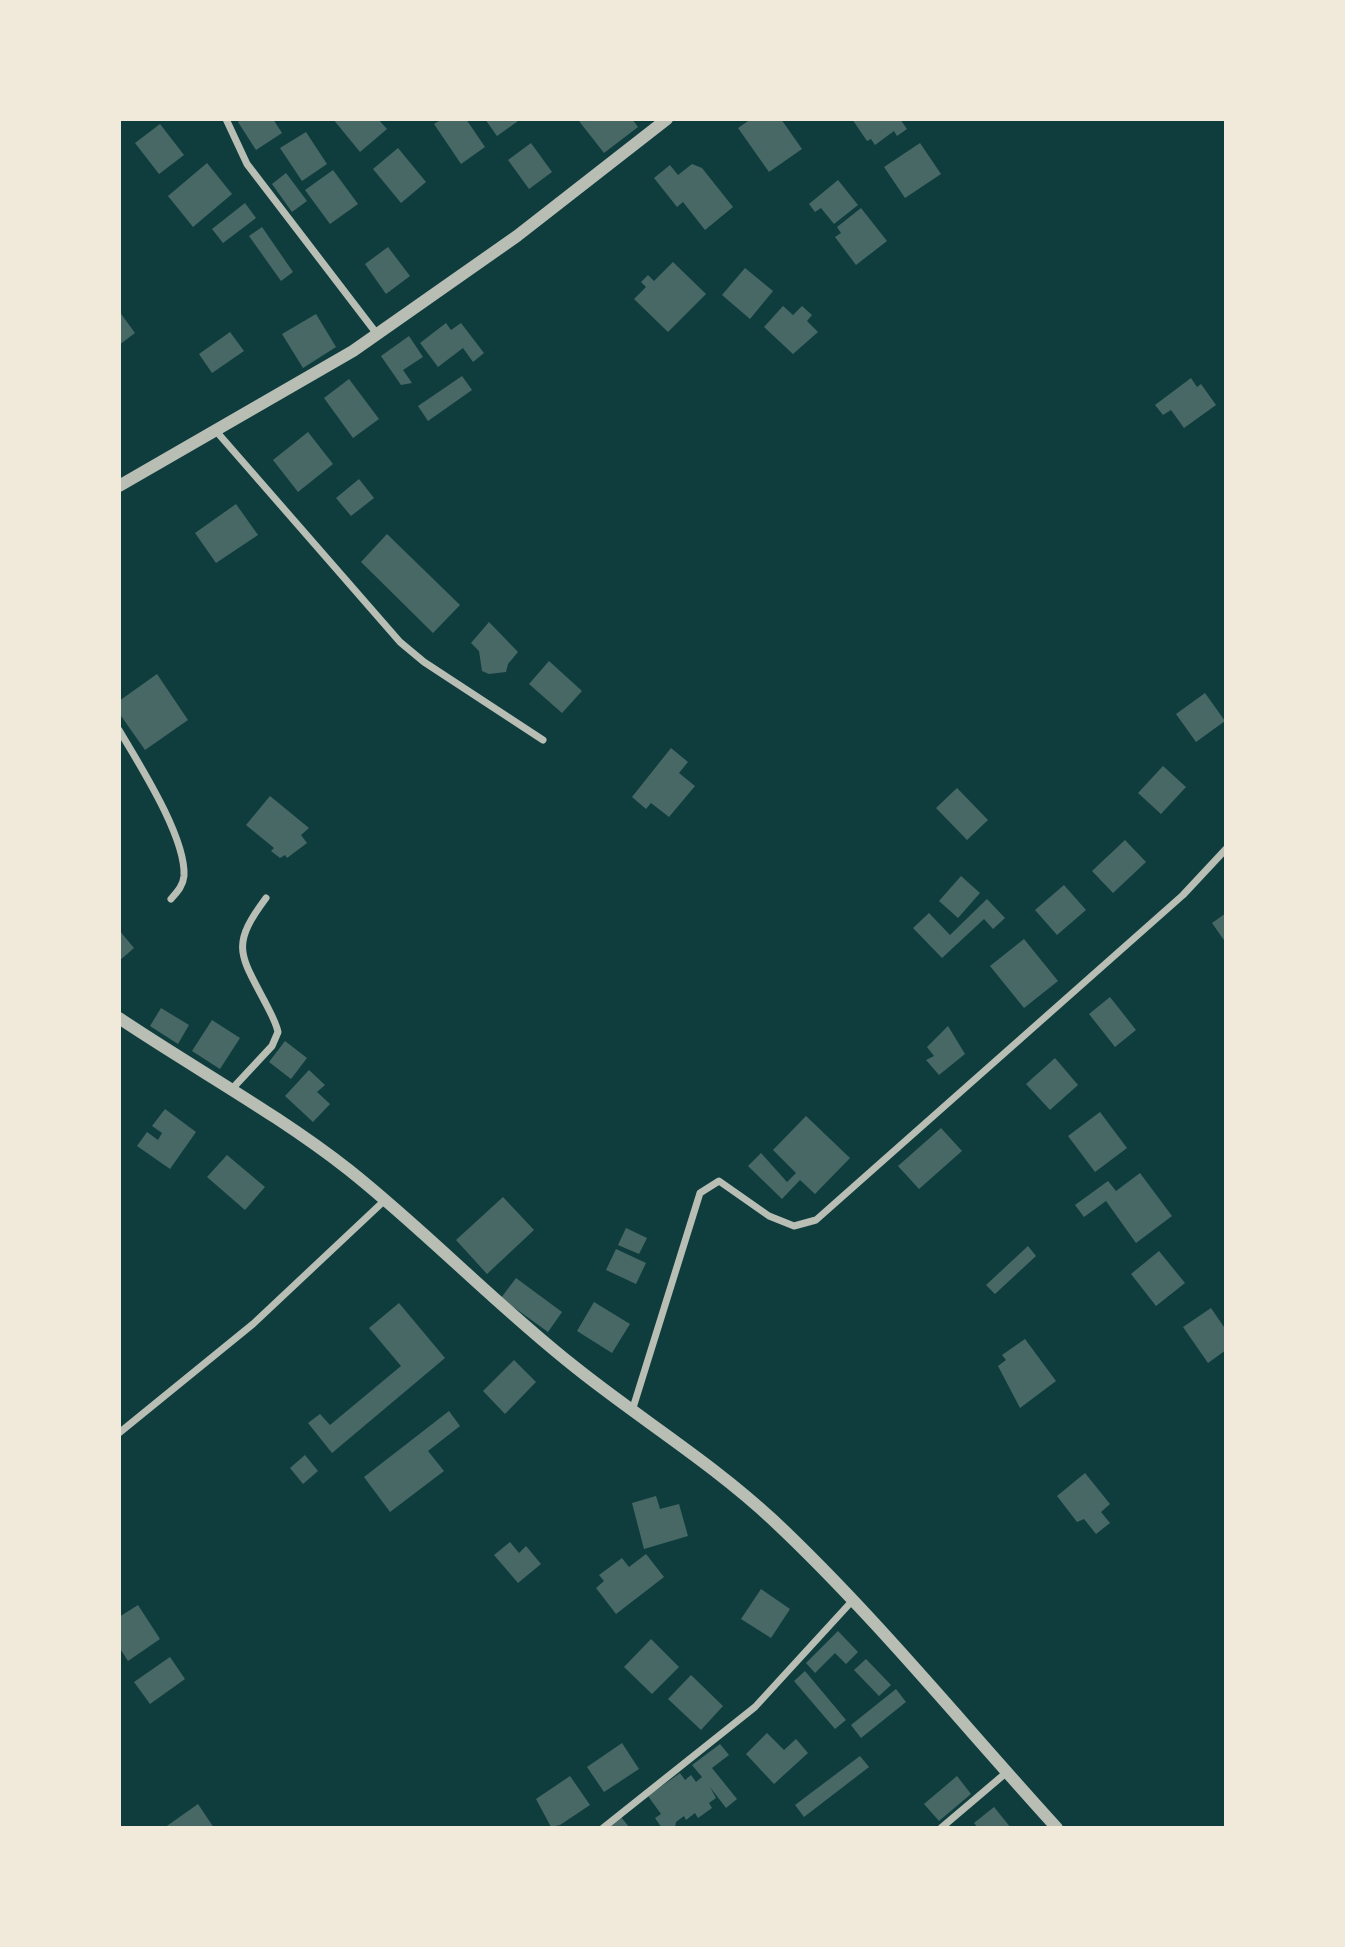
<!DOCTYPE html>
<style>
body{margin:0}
#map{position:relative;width:1345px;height:1947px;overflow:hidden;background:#0f3d3e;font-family:Overpass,sans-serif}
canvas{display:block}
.frame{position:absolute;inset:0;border:121px solid #f1e9da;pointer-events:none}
</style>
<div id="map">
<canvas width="1345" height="1947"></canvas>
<div class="frame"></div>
</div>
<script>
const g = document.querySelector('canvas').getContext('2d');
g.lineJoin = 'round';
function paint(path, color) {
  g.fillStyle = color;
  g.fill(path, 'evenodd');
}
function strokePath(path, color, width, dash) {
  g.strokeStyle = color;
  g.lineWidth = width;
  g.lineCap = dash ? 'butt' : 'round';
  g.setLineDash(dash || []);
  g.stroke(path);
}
const building = new Path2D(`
 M242 119H273L282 133 256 150 238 122Z
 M333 119H378L387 129 360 152Z
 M442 119H466L485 147 461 164 434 124Z
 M485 119H521L497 136Z
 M581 119H632L638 127 604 153 579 121Z
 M751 119H781L802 149 769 172 738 128Z
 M852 119H900L907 129 897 136 894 131 875 145 871 139 867 141Z
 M160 124 184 155 159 174 135 143Z
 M306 132 327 164 302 181 280 148Z
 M531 143 552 172 529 189 508 160Z
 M920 143 941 174 905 198 884 167Z
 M398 148 426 182 401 203 373 169Z
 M207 163 232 194 193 227 168 196Z
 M692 164 702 168 733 207 705 230 683 202 677 207 654 178 670 165 678 175Z
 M333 170 358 204 330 224 305 190Z
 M286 173 307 201 292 212 272 184Z
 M838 180 858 205 834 224 821 208 815 212 809 204Z
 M245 203 256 218 223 243 212 229Z
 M861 208 887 241 856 265 835 237 841 233 837 227Z
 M262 227 293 272 281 281 249 236Z
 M388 247 410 276 386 294 365 264Z
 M673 262 706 294 668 332 634 299 646 287 641 282 648 275 654 281Z
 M745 268 773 291 750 319 722 295Z
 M783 306 793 315 802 306 812 315 807 321 818 332 793 354 764 327Z
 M119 311 135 333 119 345Z
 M316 314 336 347 303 368 282 334Z
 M446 323 451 330 461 323 484 353 473 362 463 348 438 367 420 343Z
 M230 332 244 351 212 373 199 354Z
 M409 336 423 357 403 370 412 383 401 385 381 356Z
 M462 376 472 390 428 421 418 406Z
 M1191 378 1197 387 1201 384 1216 405 1184 428 1171 410 1163 415 1155 405Z
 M349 379 379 419 353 438 324 398Z
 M308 432 333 464 298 492 273 460Z
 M359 479 374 498 351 516 336 498Z
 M236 504 258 535 216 563 195 533Z
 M387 534 460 605 433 633 361 562Z
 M489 622 518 652 508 664 506 672 489 674 482 671 479 651 471 643Z
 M549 661 582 691 562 713 529 684Z
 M157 674 188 720 145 750 119 713V701Z
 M1205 693 1225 721 1196 742 1176 714Z
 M671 748 688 762 679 773 695 786 669 817 651 803 646 809 632 797Z
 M1163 766 1186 787 1161 814 1138 793Z
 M957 788 988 820 967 840 936 808Z
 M270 796 309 828 301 835 307 843 287 858 285 855 280 858 271 851 274 848 246 825Z
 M1125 840 1146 862 1113 893 1092 871Z
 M961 876 980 893 958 918 939 901Z
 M1064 885 1086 910 1057 935 1035 910Z
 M987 899 1005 918 993 929 984 919 942 958 913 928 929 913 950 935Z
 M1226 913V943L1212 923Z
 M119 930 134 948 119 961Z
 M1024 939 1058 981 1024 1008 990 966Z
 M1110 997 1136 1030 1115 1047 1089 1014Z
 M161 1008 189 1025 178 1044 150 1026Z
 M212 1020 240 1038 220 1069 192 1051Z
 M948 1026 965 1054 939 1075 926 1060 934 1056 927 1047Z
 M285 1041 307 1058 291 1079 269 1062Z
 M1055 1058 1078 1085 1050 1110 1026 1084Z
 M309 1070 325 1085 317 1092 330 1104 313 1122 285 1096Z
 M165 1109 196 1132 170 1169 137 1146 147 1132 158 1140 162 1133 152 1126Z
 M1100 1112 1127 1148 1095 1172 1068 1136Z
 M806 1116 850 1158 815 1194 800 1180 782 1199 748 1166 761 1153 787 1182 796 1173 773 1150Z
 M941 1128 962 1151 919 1189 898 1166Z
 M227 1155 265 1187 245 1210 207 1177Z
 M1140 1173 1172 1216 1136 1243 1106 1201 1084 1217 1075 1205 1108 1181 1116 1191Z
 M503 1197 534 1230 487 1274 456 1240Z
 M626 1228 647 1238 639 1254 618 1245Z
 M1028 1246 1036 1256 995 1294 986 1285Z
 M616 1249 646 1263 636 1284 606 1270Z
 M1159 1251 1185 1283 1156 1306 1131 1274Z
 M516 1278 562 1312 548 1332 501 1298Z
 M594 1302 630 1324 612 1353 577 1331Z
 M399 1303 445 1358 332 1453 308 1423 320 1414 330 1425 401 1366 369 1328Z
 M1211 1308 1226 1330V1350L1208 1363 1183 1327Z
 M1025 1339 1056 1381 1020 1408 998 1366 1006 1360 1002 1355Z
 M514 1360 536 1382 505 1414 483 1391Z
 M449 1411 460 1426 428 1451 444 1471 390 1512 364 1477Z
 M305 1455 318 1471 303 1484 290 1468Z
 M1085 1473 1110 1504 1101 1512 1110 1523 1096 1534 1084 1519 1077 1522 1057 1496Z
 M656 1496 660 1509 679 1504 688 1536 644 1549 632 1503Z
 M510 1542 519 1553 526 1546 541 1564 518 1583 494 1555Z
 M646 1554 664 1577 616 1614 596 1588 604 1581 599 1575 622 1558 629 1567Z
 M761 1589 790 1609 771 1638 741 1619Z
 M138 1605 160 1639 128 1661 119 1647V1617Z
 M838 1631 858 1652 846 1664 835 1653 815 1673 806 1663Z
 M651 1639 679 1667 652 1694 624 1667Z
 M170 1657 185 1679 150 1704 134 1682Z
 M866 1659 891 1685 879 1696 854 1670Z
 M805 1671 846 1720 835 1729 794 1681Z
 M691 1675 723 1706 701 1730 668 1699Z
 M896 1689 906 1702 861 1738 851 1725Z
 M767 1733 784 1750 796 1739 808 1753 774 1784 746 1754Z
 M622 1743 639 1769 604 1792 587 1767Z
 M720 1744 729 1755 712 1768 737 1799 726 1808 710 1787 716 1798 709 1803 712 1808 698 1818 695 1813 686 1820 684 1816 676 1822 675 1828H662L655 1818 661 1814 648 1796 680 1773 685 1780 691 1775 696 1782 702 1777 692 1765Z
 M860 1756 869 1767 804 1817 795 1805Z
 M570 1776 590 1805 560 1825 551 1827 536 1799Z
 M957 1776 971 1794 939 1821 924 1804Z
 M198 1804 214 1828H164Z
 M994 1807 1011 1828H978L974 1823Z
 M620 1816 630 1828H605Z`);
const minor = new Path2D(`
 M226 119 247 164 377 334
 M216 431 400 642 424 662 543 740
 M119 730C139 764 186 837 184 876 183 886 177 892 171 899
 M231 1090 272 1046 278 1032C276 1022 270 1012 265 1002 239 953 231 945 266 898
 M632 1411 700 1193 719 1181 769 1216 794 1226 816 1220 1183 895 1226 849
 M119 1433 253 1324 385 1200
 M603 1828 755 1707 853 1600
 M941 1828 1007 1772`);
const tertiary = new Path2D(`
 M119 486 353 351 517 236 667 119
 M119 1018C195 1069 276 1113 349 1170 427 1232 496 1305 575 1367 640 1419 712 1463 773 1520 875 1616 963 1725 1057 1828`);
paint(building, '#486865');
strokePath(minor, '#b8beb3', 7);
strokePath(tertiary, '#b8beb3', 12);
</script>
